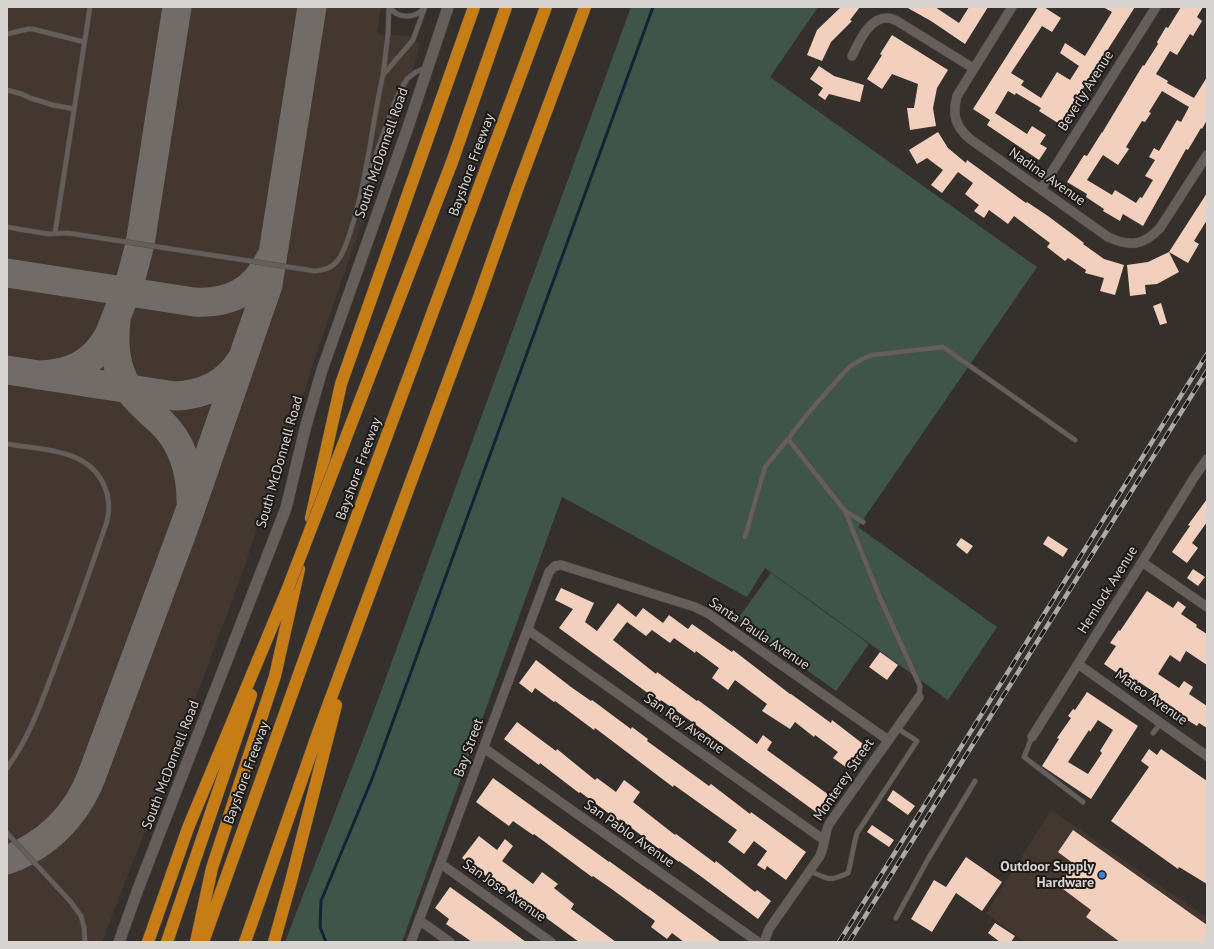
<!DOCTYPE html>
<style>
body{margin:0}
#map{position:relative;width:1214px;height:949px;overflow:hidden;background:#36302c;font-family:"PT Sans",sans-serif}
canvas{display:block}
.frame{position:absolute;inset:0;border:8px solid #d8d4d1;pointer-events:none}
</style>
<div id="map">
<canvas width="1214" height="949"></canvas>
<div class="frame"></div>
</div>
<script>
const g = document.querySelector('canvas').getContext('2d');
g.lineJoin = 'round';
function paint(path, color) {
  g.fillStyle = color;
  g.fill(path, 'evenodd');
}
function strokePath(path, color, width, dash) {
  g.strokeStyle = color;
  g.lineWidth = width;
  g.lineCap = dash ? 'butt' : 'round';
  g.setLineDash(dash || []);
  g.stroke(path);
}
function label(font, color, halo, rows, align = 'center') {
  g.font = font + ' "PT Sans",sans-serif';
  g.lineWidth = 4;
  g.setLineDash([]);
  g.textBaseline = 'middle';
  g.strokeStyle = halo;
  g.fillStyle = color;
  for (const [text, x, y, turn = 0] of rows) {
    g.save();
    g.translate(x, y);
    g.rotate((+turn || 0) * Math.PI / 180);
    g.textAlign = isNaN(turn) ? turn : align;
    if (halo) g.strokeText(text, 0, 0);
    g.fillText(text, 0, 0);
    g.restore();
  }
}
const built = new Path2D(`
 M7 7H381L377 34 409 36 420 45 402 107 315 358 276 481 261 514 245 566 166 777 102 942H7Z
 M1051 810 1207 918V942H1025L986 913Z`);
const green = new Path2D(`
 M631 7H818L770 77 1037 267 858 527 997 627 948 700 765 568 747 597 562 497 402 942H285L372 716Z
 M771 573 869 644 836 691 737 620Z`);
const stream = new Path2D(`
 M326 942 320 927 321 901 372 779 653 7`);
const taxiway = new Path2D(`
 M7 273 194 302C229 304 255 291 270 259
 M116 321C113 345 116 371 130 391 139 403 150 412 161 422 182 442 191 471 191 500
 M7 370 175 396C202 395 225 385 240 362
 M39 375C71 374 93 364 109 335L130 282 140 244 177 7
 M7 860C47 845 77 815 92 775L187 519 268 285 312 7`);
const building = new Path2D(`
 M841 7H860L850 20 852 21 831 42 822 61 807 55 817 30Z
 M906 7H935L959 23 969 7H988L965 44 931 21Z
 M1038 7H1044L1061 18 1052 32 1042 26 1011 73 1024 81 1021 85 1041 98 1057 72 1070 80 1079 66 1060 53 1065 43 1085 56 1112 12 1103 7H1135L1087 82 1061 125 1039 111 1041 108 1016 93 1015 95 1008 91 995 113 1027 134 1032 126 1046 135 1040 144 1047 148 1039 160 987 125 990 120 973 109Z
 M1181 7H1203L1197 17 1202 21 1193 36 1190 34 1177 55 1170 51 1156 74 1168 81 1167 83 1194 98 1207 77V120L1202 129 1201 128 1188 150 1186 149 1143 226 1123 214 1120 221 1103 211 1104 209 1086 197 1087 194 1067 182 1084 155 1087 156 1102 132V133L1143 65 1144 66 1158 44 1157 42 1166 27 1168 28ZM1162 91 1189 107 1181 122 1177 120 1159 151 1154 148 1149 157 1155 160 1145 176 1153 180 1142 198 1140 197 1136 203 1115 190 1112 195 1087 180 1103 155 1118 165 1129 149 1126 147 1142 121 1145 122 1151 113 1149 112Z
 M892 35 948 70 937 88 933 108 936 126 910 130 907 108H914L918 84 892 74 882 89 867 79 882 55 880 54Z
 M819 66 834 76 864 85 860 102 829 94 825 100 818 95 823 88 810 79Z
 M938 132 948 148 966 163 967 160 1026 203 1027 202 1048 216 1084 243 1083 244 1104 259 1124 265 1115 295 1100 291 1104 278 1085 273 1086 270 1068 258 1065 261 1047 247 1050 243 1014 216 1008 224 989 210 984 218 974 211 979 205 965 194 973 183 958 172 942 193 931 185 943 170 927 158 917 164 909 150Z
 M1207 193V220L1194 241 1199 244 1188 263 1169 252Z
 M1169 252 1179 272 1157 284 1145 285 1146 294 1130 296 1127 265 1148 262Z
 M1161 303 1167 323 1160 325 1153 306Z
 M1207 499V522L1192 543 1198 548 1187 563 1172 552 1190 526 1188 525Z
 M1048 536 1068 549 1063 557 1043 544Z
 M961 538 973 546 967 554 956 545Z
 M1193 569 1205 577 1198 586 1187 578Z
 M561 588 594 603 585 622 597 631 618 603 636 617 643 608 663 623 669 615 688 629 692 624 732 652 733 650 790 694H791L831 723 832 720 867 747 850 770 833 758 838 752 815 735 814 737 795 722 790 729 762 711 767 704 735 680 728 690 712 678 719 668 696 651 695 653 674 638 670 643 652 630 646 636 627 622 613 640 656 674 657 672 697 701 698 700 757 744 763 735 772 742 767 750 833 798 820 815 681 714 661 700 660 702 559 628 573 609 555 600Z
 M1147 591 1173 608 1178 601 1186 607 1181 614 1197 625 1196 627 1207 634V665L1186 651 1180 662 1170 655 1158 674 1179 688 1184 681 1193 687 1189 694 1207 706V728L1199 723 1197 726 1184 718 1183 719 1166 708 1167 706 1152 696 1154 692 1139 682 1136 686 1104 664 1116 646 1110 643 1119 630 1120 631Z
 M880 652 898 665 887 680 869 667Z
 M536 660 571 687 591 701 592 700 631 729 632 727 648 739 647 741 709 786 711 784 750 814 751 812 806 852 786 880 767 866 765 870 757 865 767 851 754 841 744 854 728 842 737 830 674 785 673 787 595 728 594 730 555 701 554 702 535 688 532 693 519 683Z
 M1087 692 1138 726 1091 799 1042 766 1059 739 1057 738 1071 718 1068 716 1073 709 1075 710ZM1098 720 1113 730 1100 751 1102 753 1088 774 1068 762 1089 730 1090 732Z
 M517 722 556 751 557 749 595 780 597 778 616 792 624 780 640 792 633 802 675 835 676 834 715 863 716 861 755 892 757 890 771 901 758 919 699 875 679 861V862L660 848 659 849 620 819 619 821 580 792 579 793 540 763 539 765 504 739Z
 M1149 749 1157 755 1161 749 1207 781V884L1179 867 1178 869 1111 821 1149 767 1141 761Z
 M493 778 609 862V861L649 890V889L721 942H684L672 933 667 939 651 927 655 921 613 890 593 876 592 877 534 834 533 835 513 821 509 826 476 802Z
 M893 790 915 806 908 815 887 800Z
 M872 825 894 840 889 847 867 832Z
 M1073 830 1207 925V942H1120L1086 917 1091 910 1059 886 1074 864 1058 852Z
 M479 836 497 850 505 839 513 846 502 861 533 884 542 872 558 884 554 888 574 904 571 909 616 942H579L519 898 499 884 498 885 462 858Z
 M966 857 1002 882 982 911 956 893 932 932 911 919 934 880 946 887Z
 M450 887 485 912 526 942H472L462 935 446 924 449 919 435 908Z
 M995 923 1015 936 1011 942H1000L988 933Z`);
const service = new Path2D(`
 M389 7 388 34 383 75 413 40 425 7
 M390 7C397 19 415 19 424 8
 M7 34 28 29H33L84 42
 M7 90 22 94 30 98 53 105 74 109
 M366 182 394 104 401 89 407 79 416 72 427 67
 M7 227 48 234 68 233 315 271C326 270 334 267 340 257 347 246 350 232 354 220 368 173 372 123 383 75
 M55 233 90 7
 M7 444C42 450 87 448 104 485 109 496 110 509 107 521 91 569 74 616 56 664 42 700 30 737 7 768
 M845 511 788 439 808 413 849 367 862 359 872 355 943 347 1075 440
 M863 522 845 511 880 598 920 686 919 697
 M745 537 765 467 788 439
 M1153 733 1161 723
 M1032 737 1024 757 1083 802
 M7 833 70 901 81 916 84 927 85 942
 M810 871C828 879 829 882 848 873 852 859 853 846 857 833L917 741 897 728
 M896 918 927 861 975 781`);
const minor = new Path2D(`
 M1012 7 957 96C952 115 955 126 970 139L1108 237C1130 247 1143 246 1160 228L1207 155
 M852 56C859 42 869 17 888 18 891 18 895 20 897 21L973 68
 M1041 189 1156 7
 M1142 562 1207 607
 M528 630 824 840
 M1078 664 1207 756
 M1032 737 1142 562 1195 476 1207 459
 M484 748 758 942
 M441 864 551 942
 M419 920 450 942
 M411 942 549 572 555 566 561 565 695 607 709 614 888 740
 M764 942 769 929 820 856C825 845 824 835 829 824L919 697`);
const tertiary = new Path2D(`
 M119 942 138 889 286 508 305 429 322 370 407 130 448 7`);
const motorway = new Path2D(`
 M452 162 506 7
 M311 518 341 384 474 7
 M148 942 188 828 288 588
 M167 942 251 695
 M196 942 212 868 275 676 299 569
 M203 942 318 621 546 7
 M245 942 318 733 477 303 518 187 585 7
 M274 942 291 881 336 705`);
const rail = new Path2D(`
 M839 942 1207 354
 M849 942 1207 371`);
const motorwayBridge = new Path2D(`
 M288 588 452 162`);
const markers = [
 [1102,875,4,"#3f7fe0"]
];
const streetNames = [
 ["Beverly Avenue",1086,91,-58],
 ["South McDonnell Road",382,153,-71],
 ["Bayshore Freeway",472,165,-70],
 ["Nadina Avenue",1047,177,35],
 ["South McDonnell Road",280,462,-74],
 ["Bayshore Freeway",359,469,-70],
 ["Hemlock Avenue",1108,590,-58],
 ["Santa Paula Avenue",759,634,34],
 ["Mateo Avenue",1151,698,35],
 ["San Rey Avenue",684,724,35],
 ["Bay Street",469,748,-70],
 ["South McDonnell Road",171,765,-69],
 ["Bayshore Freeway",247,773,-70],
 ["Monterey Street",844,780,-56],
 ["San Pablo Avenue",629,834,35],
 ["San Jose Avenue",504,891,35]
];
const poiNames = [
 ["Outdoor Supply",1094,867],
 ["Hardware",1094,883]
];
paint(built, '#433730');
paint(green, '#405549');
strokePath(stream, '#142338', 3);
strokePath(taxiway, '#726c68', 29);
paint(building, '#f3d0be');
strokePath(service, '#524d4a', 5.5);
strokePath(minor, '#524d4a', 10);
strokePath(tertiary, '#524d4a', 12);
strokePath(motorway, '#524d4a', 13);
strokePath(service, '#655e5a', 4.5);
strokePath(minor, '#655e5a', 9);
strokePath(tertiary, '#655e5a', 11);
strokePath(motorway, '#c77d15', 12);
strokePath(rail, '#ada9a5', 4.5);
strokePath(rail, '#1c1917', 3, [9]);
strokePath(motorwayBridge, '#524d4a', 13, []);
strokePath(motorwayBridge, '#c77d15', 12);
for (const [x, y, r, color] of markers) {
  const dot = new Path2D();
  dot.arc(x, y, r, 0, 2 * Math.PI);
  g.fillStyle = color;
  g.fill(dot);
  strokePath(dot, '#1c1917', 1.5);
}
label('14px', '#d8d4d1', '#1c1917', streetNames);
label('bold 14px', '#d8d4d1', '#1c1917', poiNames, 'right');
</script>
